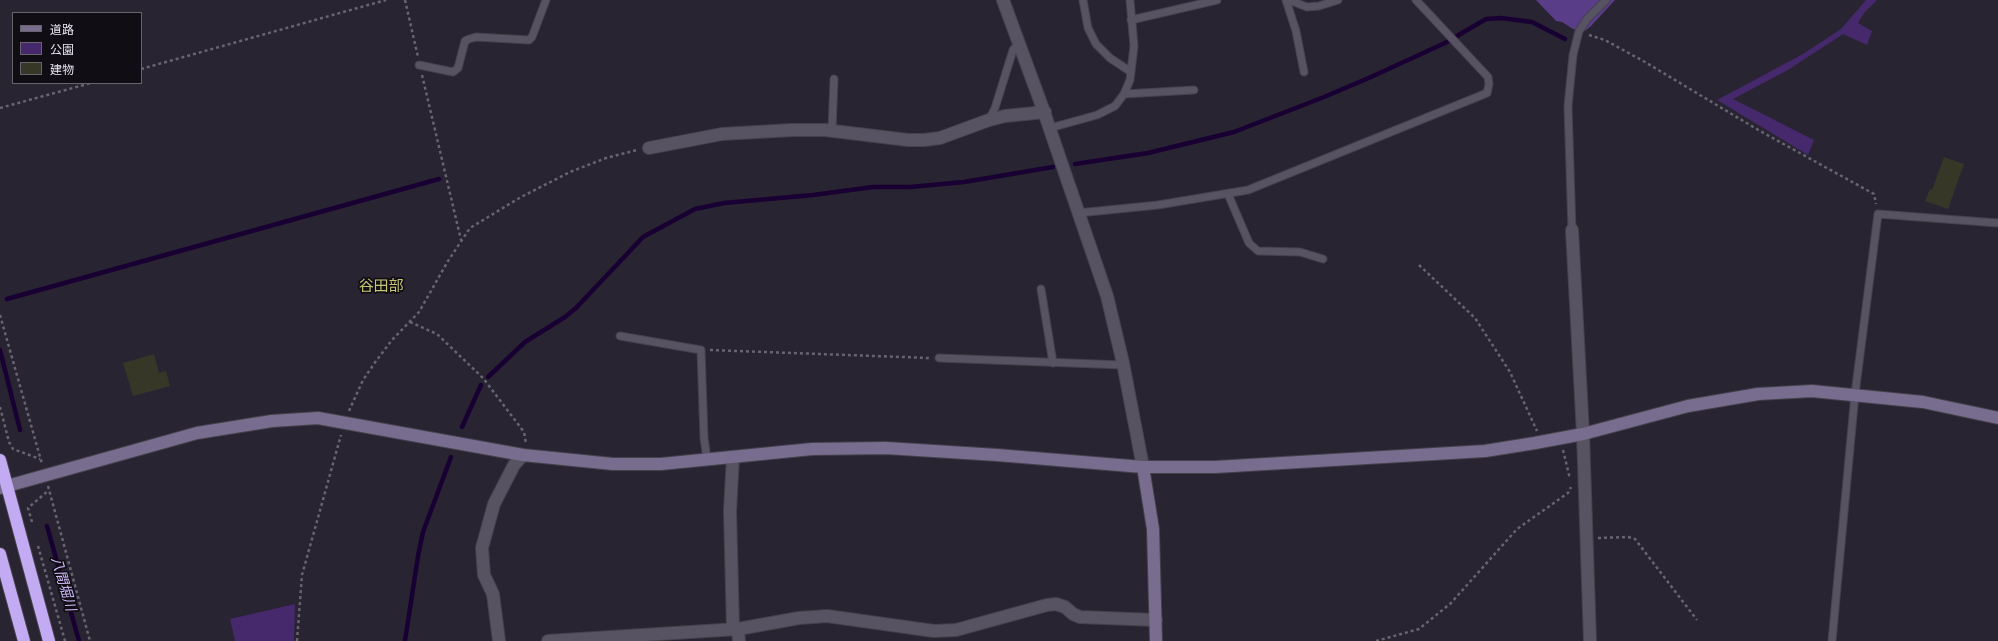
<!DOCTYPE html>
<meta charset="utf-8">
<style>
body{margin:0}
#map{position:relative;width:1998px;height:641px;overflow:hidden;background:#282432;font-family:"PT Serif","Noto Sans JP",serif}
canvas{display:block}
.legend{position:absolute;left:12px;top:12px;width:130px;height:72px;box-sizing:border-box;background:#100e14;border:1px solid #67646c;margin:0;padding:5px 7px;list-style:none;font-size:12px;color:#e9e6ef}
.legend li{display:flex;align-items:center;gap:8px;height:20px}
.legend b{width:20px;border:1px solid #67646c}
</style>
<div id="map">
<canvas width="1998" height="641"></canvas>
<ul class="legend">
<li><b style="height:5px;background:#786d8e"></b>道路</li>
<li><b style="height:11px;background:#45296c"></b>公園</li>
<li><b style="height:11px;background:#373727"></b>建物</li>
</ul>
</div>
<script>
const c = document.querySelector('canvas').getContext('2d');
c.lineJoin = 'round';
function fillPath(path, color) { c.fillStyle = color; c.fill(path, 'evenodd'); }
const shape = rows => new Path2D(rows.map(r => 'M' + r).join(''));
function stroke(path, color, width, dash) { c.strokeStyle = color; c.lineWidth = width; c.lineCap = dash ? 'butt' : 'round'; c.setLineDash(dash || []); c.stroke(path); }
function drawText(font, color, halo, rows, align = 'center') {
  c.font = font + ' "PT Serif","Noto Sans JP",serif'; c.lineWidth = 3.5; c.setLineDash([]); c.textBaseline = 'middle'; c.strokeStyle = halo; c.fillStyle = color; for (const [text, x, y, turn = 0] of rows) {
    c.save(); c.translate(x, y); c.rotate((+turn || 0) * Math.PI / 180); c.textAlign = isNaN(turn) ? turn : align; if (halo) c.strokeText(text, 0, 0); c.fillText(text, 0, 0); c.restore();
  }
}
fillPath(shape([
 [1866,0,1877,0,1864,13,1858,23,1872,31,1867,45,1843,34,1788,70,1733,99,1814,140,1808,155,1717,100,1803,54,1841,29],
 [295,604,294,641,235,641,230,619]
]), '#45296c');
fillPath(shape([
 [1536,0,1615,0,1591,26,1585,31,1573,29,1562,22,1556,21]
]), '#5a3d88');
stroke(shape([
 [1075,164,1148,153,1234,132,1324,97,1371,77,1445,43,1486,19,1501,18,1532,22,1565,39],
 [7,299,439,179],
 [0,350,20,430],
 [488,377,525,342,565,317,576,308,643,237,695,209,724,203,813,195,873,187,910,187,964,182,1053,167],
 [462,427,481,385],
 [47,526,79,641],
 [405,641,418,556,423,532,451,457]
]), '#180033', 4.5);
fillPath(shape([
 [1944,157,1964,164,1948,209,1925,201,1930,189,1932,190],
 [154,354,159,373,166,371,170,386,133,396,123,363]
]), '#373727');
const lane = shape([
 [1083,0,1088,28,1096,44,1110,58,1131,72],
 [1286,0,1296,31,1304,72],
 [1289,0,1307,7,1319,6,1338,0],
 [1131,20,1217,0],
 [419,65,453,72,458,68,465,41,469,39,476,37,529,40,532,37,546,0],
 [1124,94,1194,90],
 [989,120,995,108,1013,50,1019,43],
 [1050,128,1097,115,1115,106,1124,94,1130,80,1134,46,1130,0],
 [832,131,834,79],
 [1228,194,1249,243,1258,251,1300,252,1323,259],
 [1078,213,1158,205,1248,190,1487,93,1489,84,1488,77,1416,0],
 [1572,230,1568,106,1573,55,1579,31,1587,19,1606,0],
 [1041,289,1053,363],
 [620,336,701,350,704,438,707,459],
 [939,358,1123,365],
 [1832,641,1855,394,1878,214,1998,223]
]);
const street = shape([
 [1003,0,1043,109,1107,296,1123,363,1143,467],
 [649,148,722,134,792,130,825,130,908,140,924,140,940,138,989,120,1005,116,1045,112],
 [1572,230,1583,434,1590,641],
 [733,628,730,511,733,457],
 [738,629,739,641],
 [499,641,493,594,484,575,482,548,494,504,514,465,523,455],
 [548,641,738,629,799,618,827,616,934,631,956,630,1047,605,1056,604,1065,607,1073,614,1080,617,1156,620]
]);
const secondary = shape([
 [1143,467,1153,529,1156,641],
 [0,488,197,433,272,421,318,418,523,455,613,464,661,464,812,449,886,448,997,455,1143,467,1215,467,1485,451,1535,443,1583,434,1688,406,1758,394,1812,391,1923,402,1998,418]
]);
const highway = shape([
 [0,460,49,641],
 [0,554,24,641]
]);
stroke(lane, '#45414c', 9);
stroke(street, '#45414c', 14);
stroke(secondary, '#45414c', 14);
stroke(highway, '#45414c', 14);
stroke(shape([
 [405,0,418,57],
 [1589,35,1605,40,1645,62,1760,131,1874,194,1876,204],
 [141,69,386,0],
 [422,75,461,240],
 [0,108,91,83],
 [1419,265,1475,318,1510,372,1537,431],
 [0,315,42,464],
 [410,322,437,334,483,378,524,432,526,444],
 [710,350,929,358],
 [0,407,9,442,13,449,40,459],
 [349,411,363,380,376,361,392,340,419,312,448,261,470,228,521,197,570,172,606,158,637,150],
 [1563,450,1570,479],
 [48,486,90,641],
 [32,522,28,508,49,490],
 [1598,538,1628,537,1635,539,1697,620],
 [38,546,65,641],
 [297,641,302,575,341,435],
 [1376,641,1419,629,1451,603,1517,529,1568,493,1571,487]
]), '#686470', 2.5, [3, 3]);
stroke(lane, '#585363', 7);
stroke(street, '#585363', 12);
stroke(secondary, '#786d8e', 12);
stroke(highway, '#c3abf3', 12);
drawText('italic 14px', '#cfbafa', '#100e14', [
 ["八間堀川",63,584,74]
]);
drawText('15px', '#c6c375', '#100e14', [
 ["谷田部",381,287]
]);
</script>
